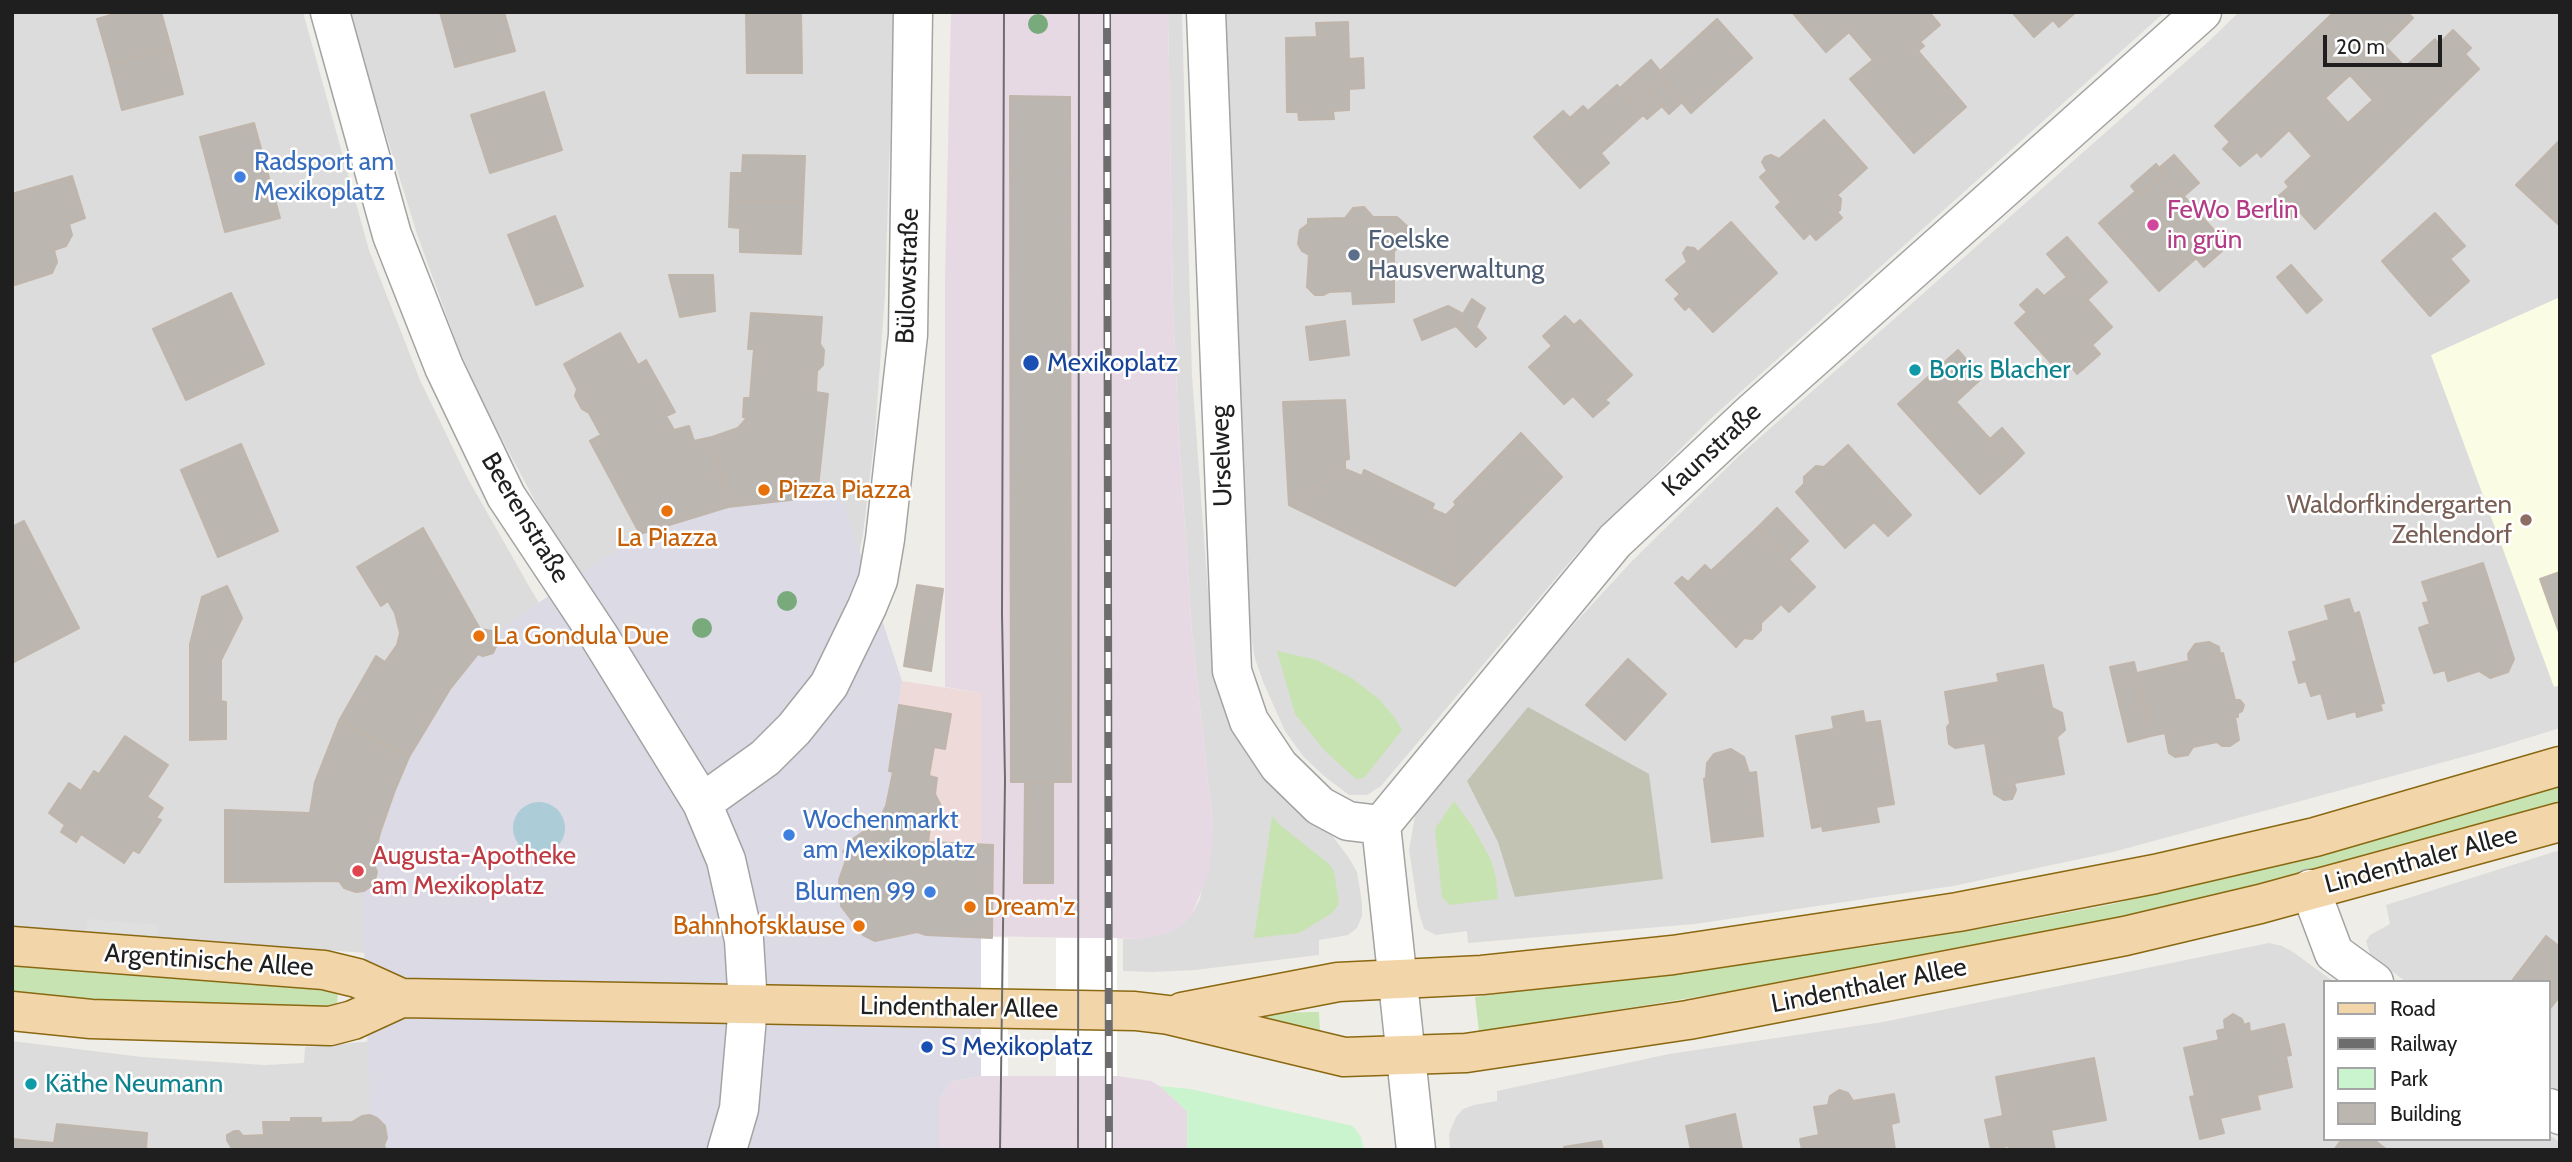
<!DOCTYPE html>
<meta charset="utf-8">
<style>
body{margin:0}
#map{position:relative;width:2572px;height:1162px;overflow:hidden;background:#efede7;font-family:Cabin,sans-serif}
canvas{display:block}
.frame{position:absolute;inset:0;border:14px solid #1f1f1f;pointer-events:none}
.legend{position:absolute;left:2323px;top:980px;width:228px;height:161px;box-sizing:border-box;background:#fff;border:2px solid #a5a5a5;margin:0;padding:9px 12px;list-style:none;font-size:21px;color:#1f1f1f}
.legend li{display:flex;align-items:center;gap:14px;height:35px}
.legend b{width:35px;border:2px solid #a5a5a5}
.scale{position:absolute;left:2323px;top:35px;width:119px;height:32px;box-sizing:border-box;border:4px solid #1f1f1f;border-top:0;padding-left:9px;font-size:21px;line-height:24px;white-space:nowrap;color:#1f1f1f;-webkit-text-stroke:5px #fff;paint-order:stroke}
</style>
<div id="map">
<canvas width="2572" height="1162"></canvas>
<div class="frame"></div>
<ul class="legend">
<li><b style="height:9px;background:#f2d6a9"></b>Road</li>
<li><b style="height:9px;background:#6d6d6d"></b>Railway</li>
<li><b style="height:19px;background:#c9f4ce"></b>Park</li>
<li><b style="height:19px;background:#bcb6b0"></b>Building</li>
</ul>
<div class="scale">20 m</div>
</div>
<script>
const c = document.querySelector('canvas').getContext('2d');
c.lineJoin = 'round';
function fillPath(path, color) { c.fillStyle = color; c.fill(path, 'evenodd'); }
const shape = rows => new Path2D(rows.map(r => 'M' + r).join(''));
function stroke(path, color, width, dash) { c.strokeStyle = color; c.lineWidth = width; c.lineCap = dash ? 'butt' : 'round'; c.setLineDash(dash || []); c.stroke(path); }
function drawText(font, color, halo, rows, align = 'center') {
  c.font = font + ' Cabin,sans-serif'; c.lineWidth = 5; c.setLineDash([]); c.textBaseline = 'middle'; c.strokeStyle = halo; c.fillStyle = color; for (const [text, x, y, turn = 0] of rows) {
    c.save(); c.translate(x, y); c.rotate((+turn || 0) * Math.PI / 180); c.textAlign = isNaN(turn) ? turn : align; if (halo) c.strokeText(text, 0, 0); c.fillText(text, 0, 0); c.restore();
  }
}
fillPath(shape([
 [12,12,303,12,369,250,420,380,468,479,533,593,612,718,510,964,12,926],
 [351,12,894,12,885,294,875,434,863,534,851,593,691,749,542,514,495,426,459,350,417,234,376,102],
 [1168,12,1182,12,1192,376,1213,659,1237,733,1247,754,1269,784,1318,828,1331,834,1349,858,1357,872,1362,903,1362,916,1357,928,1348,935,1319,940,1319,955,1195,970,1152,972,1123,971,1123,939,1143,939,1182,925,1192,914,1200,899,1213,828,1192,633,1179,438,1173,306],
 [1226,12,2165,12,1707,422,1578,552,1381,786,1367,795,1349,795,1324,776,1303,756,1285,731,1264,684,1255,659,1250,629],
 [2239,12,2560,12,2560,728,2492,749,2113,852,1953,886,1695,924,1468,943,1467,931,1436,935,1424,929,1418,909,1409,850,1415,816,1422,801,1552,648,1633,560,1740,455,2208,42],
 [2560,850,2560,1093,2549,1085,2549,982,2406,982,2377,960,2370,954,2366,941,2370,935,2390,924,2386,905],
 [2269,943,2282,946,2293,952,2334,982,2325,982,2325,1139,2549,1139,2549,1135,2560,1142,2560,1150,1450,1150,1449,1134,1456,1117,1463,1109,1474,1105,1497,1101,1497,1091,1669,1054,1883,1022],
 [456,1034,699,1150,12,1150,12,1041,142,1057,265,1065,304,1063,305,1047]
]), '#dddcdc');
fillPath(shape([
 [902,681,981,693,981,936,875,941,841,906,839,880,847,857,843,852,850,841,867,829,892,772,889,771]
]), '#eedad8');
fillPath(shape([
 [951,12,1168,12,1173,306,1179,438,1192,633,1213,828,1209,872,1192,914,1183,925,1169,933,1143,939,981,936,981,693,945,687,945,277],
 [981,1076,1117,1076,1151,1081,1160,1086,1187,1111,1187,1150,939,1150,939,1100,951,1082]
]), '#e7d9e4');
fillPath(shape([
 [2560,297,2560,685,2554,687,2431,355]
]), '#fafce3');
fillPath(shape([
 [1528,707,1649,774,1663,879,1515,897,1498,842,1467,781]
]), '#c2c3b3');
fillPath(shape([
 [1277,651,1317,660,1353,679,1380,700,1395,718,1402,730,1364,778,1356,779,1325,751,1295,714],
 [2560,780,2560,803,2471,831,2114,922,1876,968,1479,1032,1475,997,1873,946,1997,926,2113,904,2379,836],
 [1454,801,1474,829,1491,860,1496,878,1498,899,1450,905,1442,898,1435,829],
 [1272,816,1281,826,1328,863,1334,871,1339,904,1331,914,1299,933,1254,938],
 [12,962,338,989,337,1008,107,1001,12,992],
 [1319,1012,1320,1031,1290,1030,1247,1013]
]), '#c8e3b2');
fillPath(shape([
 [1160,1086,1190,1089,1353,1126,1361,1137,1364,1150,1187,1150,1187,1111]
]), '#c9f4ce');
fillPath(shape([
 [88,919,158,925,158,937,86,931]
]), '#dfdfdf');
fillPath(shape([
 [817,497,843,500,902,681,889,771,893,772,886,806,872,833,867,830,850,841,843,852,847,857,839,880,841,906,891,938,917,932,926,935,981,936,981,1076,951,1082,939,1100,939,1150,386,1150,384,1145,387,1138,385,1126,377,1118,370,1115,362,892,372,886,376,878,376,866,373,861,395,790,409,757,436,710,478,654,487,655,497,648,498,642,494,633,640,534,728,507]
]), '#dcdbe5');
fillPath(shape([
 '513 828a26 26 0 1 1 52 0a26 26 0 1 1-52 0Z'
]), '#acccd8');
fillPath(shape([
 [981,936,1008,938,1008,1076,981,1076],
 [1056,938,1117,938,1117,1076,1056,1076]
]), '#fff');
const building = shape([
 [121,12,161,12,171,48,110,64,97,19,121,12],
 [440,12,504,12,515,51,455,67,440,12],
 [746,12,801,12,802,73,747,73,746,12],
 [1792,12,1929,12,1940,25,1920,42,1924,46,1918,51,1966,107,1914,153,1850,79,1873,60,1849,32,1826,52,1792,12],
 [2012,12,2076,12,2059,27,2053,20,2034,37,2012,12],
 [2334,12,2410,12,2409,14,2413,18,2385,46,2405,67,2435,39,2439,44,2453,30,2471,48,2465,54,2479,69,2315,229,2300,212,2293,219,2274,200,2289,187,2285,182,2312,156,2289,130,2261,157,2257,152,2240,166,2223,149,2230,142,2215,126,2334,12],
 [2350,75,2373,100,2348,123,2325,98,2350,75],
 [1717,19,1752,58,1691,113,1657,74,1717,19],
 [1348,22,1349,59,1363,58,1364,88,1349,89,1349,110,1333,111,1334,119,1299,120,1298,112,1287,112,1286,38,1317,37,1316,23,1348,22],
 [171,48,183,94,122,110,110,64,171,48],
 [1651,60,1660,71,1657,74,1682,102,1669,114,1634,75,1651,60],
 [1634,75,1662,106,1647,119,1620,88,1634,75],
 [1617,85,1643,115,1601,153,1609,163,1580,188,1534,137,1563,111,1570,118,1583,106,1588,111,1617,85],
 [544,92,562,150,490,173,471,115,544,92],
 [1010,96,1070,97,1071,782,1011,782,1010,96],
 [1824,120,1867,168,1837,195,1841,199,1840,210,1837,212,1842,218,1816,240,1810,233,1804,239,1776,207,1781,202,1760,177,1767,171,1762,162,1765,157,1771,155,1779,159,1824,120],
 [254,123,280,218,225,232,200,137,254,123],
 [2560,140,2560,226,2516,185,2560,140],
 [743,155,805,156,803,203,730,201,731,173,742,173,743,155],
 [2174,155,2199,183,2184,196,2159,168,2174,155],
 [2156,164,2164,174,2139,196,2131,186,2156,164],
 [2164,174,2220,237,2159,291,2099,223,2136,191,2139,196,2164,174],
 [72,176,85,218,69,224,72,235,66,246,54,250,57,262,52,273,15,285,12,275,12,194,72,176],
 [730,201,803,203,801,254,740,252,740,228,729,227,730,201],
 [1364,207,1373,217,1397,217,1407,226,1408,235,1406,242,1394,251,1394,302,1353,304,1352,291,1329,292,1323,295,1315,295,1307,287,1309,255,1302,251,1298,244,1300,230,1308,224,1308,219,1345,218,1353,208,1364,207],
 [2435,213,2465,246,2450,259,2469,281,2430,316,2382,261,2435,213],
 [555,216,583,286,536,305,508,235,555,216],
 [1731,222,1777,273,1713,332,1689,306,1685,310,1675,299,1680,294,1666,280,1687,262,1683,253,1687,247,1694,248,1698,252,1731,222],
 [2067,237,2107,282,2087,300,2047,254,2067,237],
 [2214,242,2222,251,2204,267,2196,258,2214,242],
 [2291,265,2322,300,2307,313,2277,277,2291,265],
 [669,275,713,275,715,311,680,317,669,275],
 [2067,277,2112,327,2092,345,2100,354,2077,374,2070,365,2061,374,2015,323,2027,312,2020,305,2037,289,2044,296,2067,277],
 [231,293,264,364,186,400,153,329,231,293],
 [1472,299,1485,308,1476,327,1486,338,1476,347,1456,326,1472,299],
 [1448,306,1463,314,1456,326,1422,340,1414,320,1448,306],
 [751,313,822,317,820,344,824,350,823,365,817,371,816,392,828,394,817,497,728,507,712,437,738,428,747,418,743,417,744,398,750,398,754,349,748,349,751,313],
 [1565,316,1574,325,1580,320,1632,375,1605,400,1609,403,1593,417,1573,396,1564,404,1529,367,1552,346,1543,336,1565,316],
 [1345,321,1349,355,1310,360,1306,327,1345,321],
 [620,333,638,365,646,360,675,412,666,416,674,430,689,426,694,441,712,437,728,507,640,534,590,441,601,435,589,413,582,409,575,396,577,389,564,364,620,333],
 [1958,350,1982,378,1956,402,2013,464,1980,494,1898,404,1958,350],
 [1345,400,1349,459,1345,460,1345,469,1289,505,1283,402,1345,400],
 [2002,428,2024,453,2013,464,1990,439,2002,428],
 [1521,433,1562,477,1455,586,1446,515,1456,505,1454,502,1521,433],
 [241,444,278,531,218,557,181,470,241,444],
 [1848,445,1911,515,1888,536,1874,522,1845,548,1796,492,1804,484,1804,477,1816,466,1824,467,1848,445],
 [1345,469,1362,476,1364,470,1434,504,1432,509,1446,515,1455,586,1289,505,1345,469],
 [1777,508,1808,541,1789,559,1758,527,1777,508],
 [24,521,79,628,12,663,12,527,24,521],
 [1758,527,1815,587,1789,612,1781,604,1761,623,1761,630,1752,639,1744,638,1736,647,1675,583,1682,577,1688,582,1705,565,1711,571,1758,527],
 [423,528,480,629,492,631,498,642,493,653,483,656,478,654,450,689,409,757,339,721,376,656,385,662,397,645,400,633,395,613,388,601,381,606,357,567,423,528],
 [2483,563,2514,659,2508,672,2490,678,2479,671,2448,681,2445,670,2434,673,2419,628,2430,624,2423,603,2429,602,2422,582,2483,563],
 [2560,572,2560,635,2540,579,2560,572],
 [917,585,943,589,931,671,904,666,917,585],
 [227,586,242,618,221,660,221,701,226,702,226,739,190,740,190,644,202,597,227,586],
 [2349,599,2354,614,2359,612,2384,703,2380,704,2382,710,2357,717,2356,711,2328,719,2321,693,2311,696,2306,681,2299,683,2293,662,2297,661,2289,632,2329,620,2325,606,2349,599],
 [2209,642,2219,647,2220,654,2223,653,2235,700,2240,700,2244,705,2242,711,2238,713,2238,717,2235,717,2239,740,2230,746,2222,746,2217,742,2193,747,2188,755,2175,757,2169,753,2165,733,2151,736,2137,673,2189,661,2188,654,2195,644,2209,642],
 [1628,659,1666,694,1625,740,1586,705,1628,659],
 [2134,662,2151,736,2128,742,2110,667,2134,662],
 [2043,665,2052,708,2062,713,2065,730,2057,737,2064,774,2014,783,2016,790,2012,799,2004,800,1994,794,1985,743,1955,748,1949,744,1947,727,1950,723,1945,692,1999,682,1997,674,2043,665],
 [899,705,951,714,945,749,934,747,929,776,937,778,935,794,941,806,937,821,930,827,928,842,993,845,992,938,926,935,917,932,875,941,863,935,841,906,839,880,847,857,843,852,850,841,867,829,872,833,886,806,893,772,889,771,899,705],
 [1863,711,1865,723,1880,721,1894,804,1876,807,1879,822,1823,831,1822,826,1812,828,1796,736,1834,729,1832,717,1863,711],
 [339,721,409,757,395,790,380,833,373,861,377,872,374,884,364,891,356,892,344,888,339,881,225,882,225,810,310,813,315,782,339,721],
 [125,736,168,765,147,797,163,808,156,818,161,820,139,853,133,850,124,863,81,834,76,842,61,832,65,825,49,813,69,783,81,791,94,771,99,774,125,736],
 [1731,749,1744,757,1749,773,1756,772,1763,836,1712,842,1704,779,1706,778,1707,763,1714,754,1731,749],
 [1025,782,1053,782,1053,883,1024,883,1025,782],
 [2546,936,2560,947,2560,996,2549,1010,2549,982,2511,982,2546,936],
 [2233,1014,2242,1019,2244,1025,2249,1023,2250,1032,2284,1024,2291,1055,2286,1056,2292,1087,2257,1095,2260,1109,2220,1118,2224,1133,2200,1139,2190,1097,2195,1096,2184,1048,2219,1040,2217,1031,2225,1029,2224,1020,2233,1014],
 [2094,1058,2106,1120,2051,1130,2055,1150,2010,1150,2009,1146,1991,1149,1985,1120,2003,1116,1996,1077,2094,1058],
 [1839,1090,1848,1093,1853,1101,1894,1094,1899,1122,1891,1124,1895,1150,1802,1150,1800,1139,1819,1135,1814,1107,1828,1105,1830,1096,1839,1090],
 [1735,1114,1742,1149,1691,1150,1686,1126,1735,1114],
 [370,1115,377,1118,385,1126,387,1138,384,1145,386,1150,233,1150,227,1140,227,1135,234,1131,239,1131,243,1136,264,1135,263,1122,291,1122,291,1118,321,1118,321,1123,352,1122,362,1116,370,1115],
 [57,1124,147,1133,146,1150,12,1150,12,1139,54,1143,57,1124],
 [2342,1139,2373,1139,2387,1150,2334,1150,2342,1139],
 [1601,1141,1603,1150,1565,1150,1564,1147,1601,1141]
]);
fillPath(building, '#bcb6b0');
stroke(building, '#bfb5ab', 2);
const minor = shape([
 [330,12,392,235,444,367,506,496,599,636,702,803,726,860,744,940,748,1005,739,1109,727,1150],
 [1206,12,1232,671,1249,721,1279,766,1320,806,1348,821,1381,825],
 [702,803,765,758,794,729,829,685,867,607,878,580,885,539,908,335,913,12],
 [2310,889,2334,953,2374,982],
 [2549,1108,2560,1115],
 [1416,1150,1381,825,1615,541,1754,411,2202,12]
]);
const major = shape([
 [12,946,324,970,357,978,401,998,1135,1011,1169,1015,1344,1057,1466,1053,1688,1020,2125,936,2260,904,2560,822],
 [12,1011,91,1019,330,1026,353,1020,401,998],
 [1182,1012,1338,982,1482,975,1673,955,1958,912,2155,874,2315,837,2560,766]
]);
stroke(minor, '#a3a3a3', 41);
stroke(major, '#8a6811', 41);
stroke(minor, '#fff', 38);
stroke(major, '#f2d6a9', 38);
stroke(shape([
 [1000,1150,1005,780,1002,614,1004,12],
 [1078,1150,1079,12]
]), '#6d6d6d', 2);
const rail = shape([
 [1107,12,1109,1150]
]);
stroke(rail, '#6d6d6d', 8);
stroke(rail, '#fff', 5, [16]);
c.fillStyle = '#79aa7c';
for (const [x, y] of [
 [1038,24],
 [787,601],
 [702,628]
]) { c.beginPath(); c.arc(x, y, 10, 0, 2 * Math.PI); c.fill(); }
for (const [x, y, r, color] of [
 [240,177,7,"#3f7fe0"],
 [2153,225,7,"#d1479c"],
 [1354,255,7,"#5c6f8a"],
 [1031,363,9,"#1a4fb4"],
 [1915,370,7,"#0f9aa8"],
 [764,490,7,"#e8710a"],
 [667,511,7,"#e8710a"],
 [2526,520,7,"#8d6e63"],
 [479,636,7,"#e8710a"],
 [789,835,7,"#3f7fe0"],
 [358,871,7,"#e0444e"],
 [930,892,7,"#3f7fe0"],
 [970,907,7,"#e8710a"],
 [859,926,7,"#e8710a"],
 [927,1047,7,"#1a4fb4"],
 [31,1084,7,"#0f9aa8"]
]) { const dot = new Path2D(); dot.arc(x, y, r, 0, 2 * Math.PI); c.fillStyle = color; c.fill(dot); stroke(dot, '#fff', 2.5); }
drawText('26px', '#366cbe', '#fff', [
 ["Radsport am",254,162],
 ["Mexikoplatz",254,192],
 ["Wochenmarkt",803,820],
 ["am Mexikoplatz",803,850],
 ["Blumen 99",916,892,"right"]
], 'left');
drawText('26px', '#b23c85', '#fff', [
 ["FeWo Berlin",2167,210],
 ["in grün",2167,240]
], 'left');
drawText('26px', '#4e5e75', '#fff', [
 ["Foelske",1368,240],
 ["Hausverwaltung",1368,270]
], 'left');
drawText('26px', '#1f1f1f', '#fff', [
 ["Bülowstraße",908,276,-88],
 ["Kaunstraße",1712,450,-43],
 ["Urselweg",1222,456,-92],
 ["Beerenstraße",525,518,59],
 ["Lindenthaler Allee",2421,860,-15],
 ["Argentinische Allee",209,961,4],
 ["Lindenthaler Allee",1869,986,-11],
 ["Lindenthaler Allee",959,1008,1]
]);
drawText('26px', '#164399', '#fff', [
 ["Mexikoplatz",1047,363],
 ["S Mexikoplatz",941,1047]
], 'left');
drawText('26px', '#0d838f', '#fff', [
 ["Boris Blacher",1929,370],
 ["Käthe Neumann",45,1084]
], 'left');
drawText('26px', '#c56008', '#fff', [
 ["Pizza Piazza",778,490],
 ["La Piazza",667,538,"center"],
 ["La Gondula Due",493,636],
 ["Dream'z",984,907],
 ["Bahnhofsklause",845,926,"right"]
], 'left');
drawText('26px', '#785e54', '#fff', [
 ["Waldorfkindergarten",2512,505],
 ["Zehlendorf",2512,535]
], 'right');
drawText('26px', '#be3a42', '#fff', [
 ["Augusta-Apotheke",372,856],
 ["am Mexikoplatz",372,886]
], 'left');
</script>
